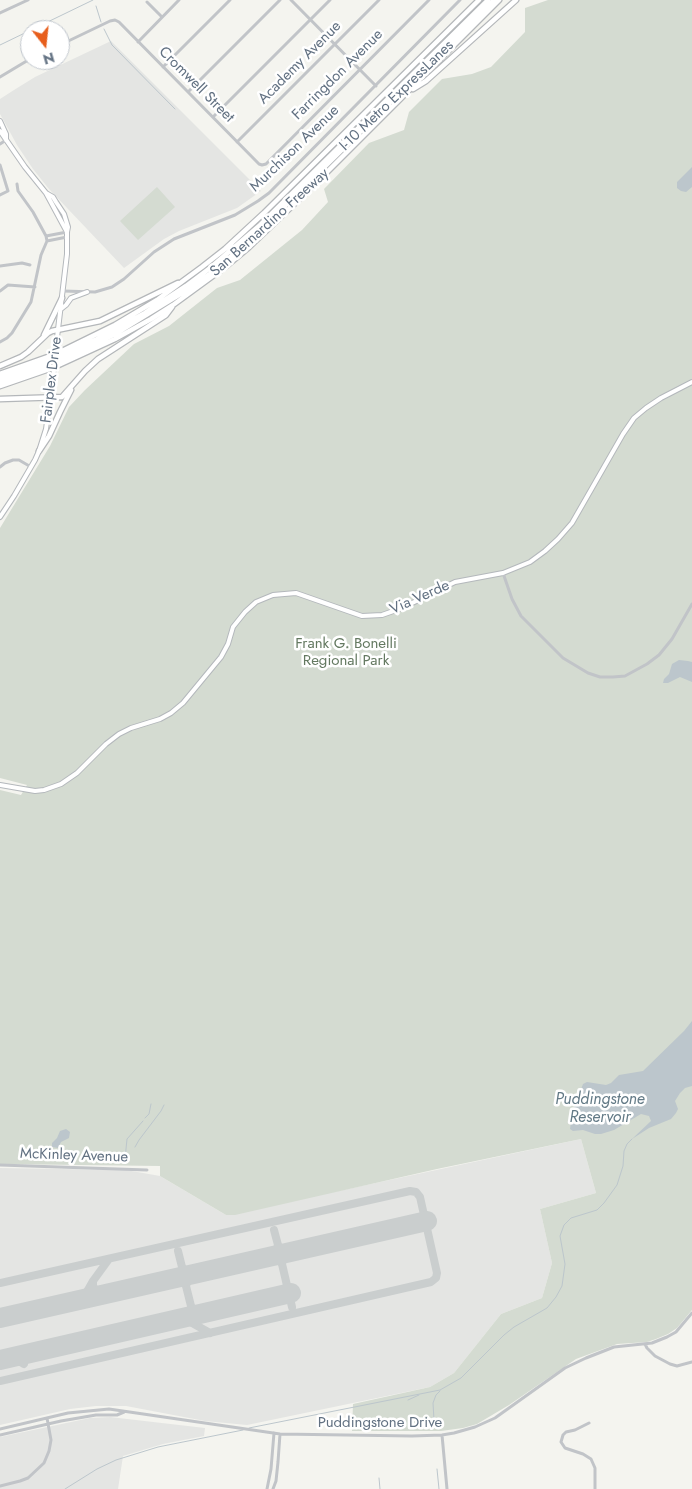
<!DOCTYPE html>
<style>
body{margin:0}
#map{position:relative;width:692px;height:1489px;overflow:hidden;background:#f4f4ef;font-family:Jost,sans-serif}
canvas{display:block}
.north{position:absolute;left:20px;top:20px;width:50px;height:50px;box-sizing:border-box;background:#fff;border:1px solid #c0c6cd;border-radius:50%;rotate:164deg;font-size:14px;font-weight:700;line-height:20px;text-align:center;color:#627182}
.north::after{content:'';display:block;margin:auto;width:18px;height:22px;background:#e75e1c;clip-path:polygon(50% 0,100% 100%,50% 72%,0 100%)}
</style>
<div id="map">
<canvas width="692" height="1489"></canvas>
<div class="north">N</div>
</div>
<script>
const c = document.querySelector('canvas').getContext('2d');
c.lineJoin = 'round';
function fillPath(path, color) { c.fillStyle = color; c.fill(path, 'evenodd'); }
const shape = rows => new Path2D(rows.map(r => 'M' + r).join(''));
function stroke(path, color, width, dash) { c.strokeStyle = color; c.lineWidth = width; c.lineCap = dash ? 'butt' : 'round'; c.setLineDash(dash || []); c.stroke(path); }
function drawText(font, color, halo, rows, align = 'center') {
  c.font = font + ' Jost,sans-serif'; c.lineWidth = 5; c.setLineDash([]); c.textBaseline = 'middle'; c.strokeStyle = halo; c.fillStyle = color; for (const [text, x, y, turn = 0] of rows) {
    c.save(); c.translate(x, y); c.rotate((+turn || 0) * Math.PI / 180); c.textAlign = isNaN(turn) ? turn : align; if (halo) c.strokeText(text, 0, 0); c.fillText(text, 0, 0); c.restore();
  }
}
fillPath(shape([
 [111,41,261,191,237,208,179,231,164,239,124,268,49,189,33,169,17,145,0,114,0,99,14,90,35,77],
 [581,1139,596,1193,540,1209,552,1263,542,1298,501,1314,454,1373,430,1387,247,1425,205,1421,126,1406,96,1406,70,1409,0,1425,0,1168,126,1170,160,1176,226,1215],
 [110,1417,205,1428,204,1436,163,1444,123,1456,118,1489,0,1489,0,1437,90,1418]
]), '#e4e5e3');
fillPath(shape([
 [548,0,692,0,692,1310,677,1328,668,1334,656,1339,647,1342,617,1344,576,1359,509,1405,477,1424,463,1428,441,1431,352,1431,353,1404,430,1387,454,1373,501,1314,542,1298,552,1263,540,1209,596,1193,581,1139,437,1169,235,1215,226,1215,160,1176,160,1166,0,1164,0,790,21,795,27,785,0,778,0,528,50,446,69,407,85,390,134,344,169,326,217,288,240,280,302,230,328,202,324,189,369,143,404,130,409,112,442,79,472,74,491,67,525,32,525,8],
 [157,187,175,207,138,240,120,221]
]), '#d4dbd1');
fillPath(shape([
 [692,167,692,187,686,192,681,191,677,188,677,182],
 [679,660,688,661,692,662,692,682,680,677,668,683,663,683,664,679,669,674,672,664],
 [692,1021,692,1086,685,1088,680,1093,675,1101,678,1109,676,1113,671,1119,649,1128,632,1139,651,1121,649,1116,641,1114,614,1130,601,1134,595,1134,583,1130,573,1131,570,1129,572,1114,583,1084,587,1082,606,1085,611,1083,619,1075,643,1071,684,1031],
 [66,1129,70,1132,69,1138,61,1142,58,1148,52,1147,52,1143,57,1138,60,1131]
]), '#bcc6cc');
stroke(shape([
 [96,6,101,22],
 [104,29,112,45,175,109],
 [0,45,93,0],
 [145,1118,149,1114,151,1104],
 [135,1147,139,1140,161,1111,164,1105],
 [125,1159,127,1139,143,1121],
 [408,1400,419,1395],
 [434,1420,433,1403,436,1395,440,1391],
 [249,1428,440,1390,461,1378,504,1335,514,1327,547,1308,556,1297,562,1286,565,1264,560,1236,564,1225,571,1218,597,1210,604,1203,617,1185,623,1166,624,1151,627,1144,632,1139],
 [437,1469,439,1489],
 [379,1478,380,1489],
 [65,1489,97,1469,116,1460,158,1447,243,1430]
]), '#bcc6cc', 1);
stroke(shape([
 [274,1230,278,1245],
 [278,1245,282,1250,288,1252,283,1258,282,1264,277,1258,271,1256,276,1252,278,1245],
 [178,1251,182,1267],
 [282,1264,292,1307],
 [175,1278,182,1280,186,1286,188,1280,195,1274],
 [175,1278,181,1273,182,1267,188,1273,195,1274],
 [93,1281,109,1259],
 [0,1283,410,1191,416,1192,420,1197,437,1273,436,1278,431,1282,0,1381],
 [186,1286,191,1306],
 [75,1301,84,1297,93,1281,93,1286,96,1291,105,1294],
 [181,1318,185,1319,210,1333],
 [179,1319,188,1315,191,1310,191,1306,195,1311,204,1313],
 [7,1358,16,1359,24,1364,22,1361,23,1357,27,1354]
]), '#cacece', 8);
stroke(shape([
 [0,1318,427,1221],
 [0,1360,291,1293]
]), '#cacece', 20);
const major = shape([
 [0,121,6,134,6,140],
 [0,131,25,167,46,193,67,232],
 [46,193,53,197,56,202,64,214,68,227,67,232,67,254,56,346],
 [61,309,66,305,71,298,87,292],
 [0,517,14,496,35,460,39,451,46,429,53,380],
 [0,785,35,791,44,790,61,784,77,773,106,744,119,734,131,728,160,719,171,713,183,703,221,657,228,644,233,627,245,612,256,602,273,595,296,593,362,616,382,615,402,608,455,582,503,573,530,562,545,551,558,539,572,523,623,434,634,418,646,408,661,398,692,382]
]);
const highway = shape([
 [413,89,426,81,516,0],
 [44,335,62,298],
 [0,366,21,357,28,352,48,333,52,331,100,321,178,283],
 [0,374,56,354,115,325,157,300,202,267,225,249,264,213,479,0],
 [0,378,48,361,97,339,145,313,186,286,210,268,259,226,488,0],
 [0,382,47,366,115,334,182,293,214,271,249,241,293,198,494,0],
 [0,386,52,368,115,339,151,319,173,305,225,267,249,247,314,185,499,0],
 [0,399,62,397,85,371,98,359,166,315,172,307],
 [39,451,49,436,60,412,71,390]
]);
stroke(major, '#b4b8bc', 6);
stroke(highway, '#b4b7ba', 7);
stroke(shape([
 [291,0,376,86],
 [147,2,162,17],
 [0,13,28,0],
 [138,42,179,0],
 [60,45,110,21,115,20,119,22,259,164,262,165,266,164,429,0],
 [163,67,230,0],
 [0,77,30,59],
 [188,92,280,0],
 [213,117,330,0],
 [237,142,379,0],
 [0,144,6,140],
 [0,165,8,191,0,195],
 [46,236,67,232],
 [47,241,67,237],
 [0,266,22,263,30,265],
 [0,291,8,285,35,287],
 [63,291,95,292,112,287,124,279,154,252,174,239,235,215,258,201,269,193,460,0],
 [0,342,7,338,12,333,31,302,41,255,47,241,46,236,33,212,18,191,17,184],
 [0,467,5,463,13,460,19,460,31,467],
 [503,573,512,599,521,616,563,658,588,673,600,677,613,677,625,676,647,664,659,655,672,639,692,604],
 [0,1165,147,1170],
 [645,1344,647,1348,655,1356,670,1364,677,1366,692,1362],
 [589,1423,575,1430,566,1432,563,1435,561,1442,565,1448,583,1454,591,1459,595,1468,595,1489],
 [0,1429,68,1413,109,1409,280,1434,412,1436,442,1435,454,1433,475,1427,495,1418,565,1368,586,1358,614,1347,652,1343,667,1337,676,1332,692,1313],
 [0,1435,61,1421,96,1415,117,1415,124,1412],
 [442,1435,447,1489],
 [0,1486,20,1481,28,1478,44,1463,49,1451,51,1440,47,1418],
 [267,1489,271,1469,274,1433],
 [273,1489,276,1481,278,1462,280,1434]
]), '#c1c4c8', 3);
stroke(major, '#fff', 4);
stroke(highway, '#fff', 4.5);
const majorBridge = shape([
 [53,380,56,346]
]);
stroke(majorBridge, '#b4b8bc', 6, []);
stroke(majorBridge, '#fff', 4);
drawText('15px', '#627182', '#fff', [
 ["Academy Avenue",300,63,-45],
 ["Farringdon Avenue",338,75,-45],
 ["Cromwell Street",196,85,45],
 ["I-10 Metro ExpressLanes",397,96,-44],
 ["Murchison Avenue",295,149,-44],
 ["San Bernardino Freeway",270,223,-42],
 ["Fairplex Drive",52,380,-83],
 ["Via Verde",420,598,-24],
 ["McKinley Avenue",74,1156,2],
 ["Puddingstone Drive",380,1423]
]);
drawText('15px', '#647961', '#fff', [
 ["Frank G. Bonelli",346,644],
 ["Regional Park",346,661]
]);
drawText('italic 16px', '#637a86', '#fff', [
 ["Puddingstone",600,1100],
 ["Reservoir",600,1118]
]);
</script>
